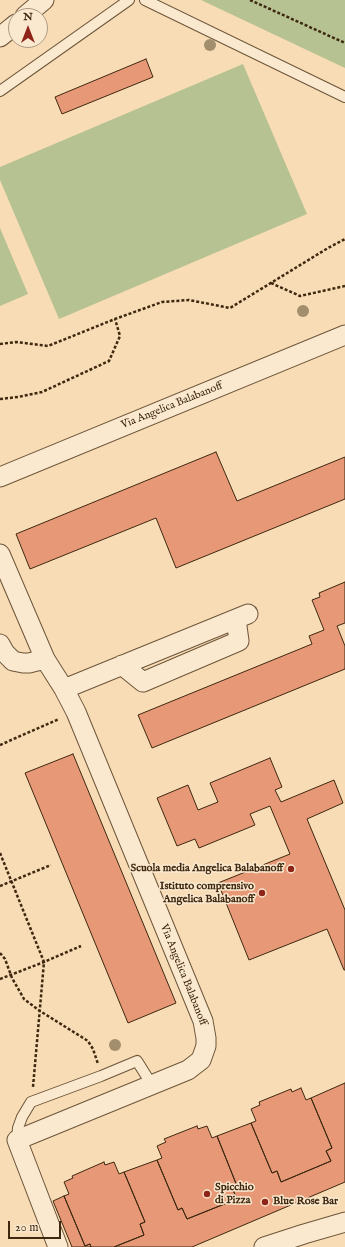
<!DOCTYPE html>
<style>
body{margin:0}
#map{position:relative;width:345px;height:1247px;overflow:hidden;background:#f8dcb5;font-family:"IM FELL English",serif}
canvas{display:block}
.north{position:absolute;left:8px;top:8px;width:40px;height:40px;box-sizing:border-box;background:#fae8cf;border:1px solid #af9b83;border-radius:50%;rotate:0deg;font-size:11px;font-weight:700;line-height:16px;text-align:center;color:#3e2810}
.north::after{content:'';display:block;margin:auto;width:14px;height:18px;background:#8f2418;clip-path:polygon(50% 0,100% 100%,50% 72%,0 100%)}
.scale{position:absolute;left:8px;top:1221px;width:53px;height:18px;box-sizing:border-box;border:2px solid #3e2810;border-top:0;padding-left:5px;font-size:12px;line-height:14px;white-space:nowrap;color:#3e2810;-webkit-text-stroke:3px #fae8cf;paint-order:stroke}
</style>
<div id="map">
<canvas width="345" height="1247"></canvas>
<div class="north">N</div>
<div class="scale">20 m</div>
</div>
<script>
const c = document.querySelector('canvas').getContext('2d');
c.lineJoin = 'round';
function fillPath(path, color) { c.fillStyle = color; c.fill(path, 'evenodd'); }
const shape = rows => new Path2D(rows.map(r => 'M' + r).join(''));
function stroke(path, color, width, dash) { c.strokeStyle = color; c.lineWidth = width; c.lineCap = dash ? 'butt' : 'round'; c.setLineDash(dash || []); c.stroke(path); }
function drawText(font, color, halo, rows, align = 'center') {
  c.font = font + ' "IM FELL English",serif'; c.lineWidth = 3; c.setLineDash([]); c.textBaseline = 'middle'; c.strokeStyle = halo; c.fillStyle = color; for (const [text, x, y, turn = 0] of rows) {
    c.save(); c.translate(x, y); c.rotate((+turn || 0) * Math.PI / 180); c.textAlign = isNaN(turn) ? turn : align; if (halo) c.strokeText(text, 0, 0); c.fillText(text, 0, 0); c.restore();
  }
}
fillPath(shape([
 [201,0,345,0,345,68],
 [243,64,307,214,59,319,0,180,0,167],
 [0,228,28,294,0,306]
]), '#b7c292');
const building = shape([
 [146,59,153,77,62,114,55,97,146,59],
 [216,452,237,501,345,457,345,499,176,568,156,518,30,569,16,534,216,452],
 [345,582,345,623,337,626,345,646,345,669,152,748,138,715,312,644,309,636,324,630,312,600,320,597,319,593,345,582],
 [73,754,176,1003,128,1023,25,773,73,754],
 [270,758,282,787,275,790,281,802,334,780,343,803,307,819,345,910,345,970,344,970,327,929,249,960,218,883,290,854,270,806,250,814,255,825,199,848,195,839,177,846,157,798,188,785,198,810,218,802,210,783,270,758],
 [345,1083,345,1182,192,1247,114,1247,144,1235,140,1224,145,1222,124,1172,157,1160,178,1210,182,1208,187,1219,237,1199,232,1188,237,1186,217,1136,251,1123,272,1173,277,1171,281,1182,331,1161,326,1151,332,1148,311,1098,345,1083],
 [301,1088,306,1100,311,1098,332,1148,326,1151,331,1161,281,1182,277,1171,272,1173,251,1123,256,1121,251,1109,260,1105,259,1102,291,1089,292,1092,301,1088],
 [197,1126,198,1129,207,1126,212,1138,217,1136,237,1186,232,1188,237,1199,187,1219,182,1208,178,1210,157,1160,162,1158,157,1146,166,1142,164,1139,197,1126],
 [104,1162,105,1165,114,1162,119,1174,124,1172,145,1222,140,1224,144,1235,114,1247,91,1247,90,1244,85,1246,64,1196,69,1194,64,1182,73,1178,72,1176,104,1162],
 [64,1196,85,1246,90,1244,91,1247,72,1247,53,1201,64,1196]
]);
fillPath(building, '#e69877');
stroke(building, '#3e2810', 1);
const lane = shape([
 [145,0,345,97],
 [0,91,129,0],
 [17,1140,18,1128,22,1117,31,1102,101,1076,137,1061,152,1085]
]);
const street = shape([
 [25,16,44,0],
 [0,37,16,24],
 [0,477,345,335],
 [0,554,45,659,64,689,76,712,203,1021,206,1038,206,1046,201,1060,188,1070,17,1140,58,1247],
 [0,644,5,653,13,661,23,663,29,663,45,659],
 [122,665,143,682,239,641,236,619],
 [64,689,248,614],
 [264,1247,304,1234,345,1222]
]);
stroke(lane, '#6c5539', 12);
stroke(street, '#6c5539', 21);
stroke(shape([
 [250,0,345,43],
 [271,283,300,296,345,286],
 [0,344,16,342,48,346,115,319,162,302,189,300,230,308,328,248,345,239],
 [0,399,18,397,42,392,109,361,120,336,115,319],
 [0,745,59,719],
 [0,853,44,962,33,1087],
 [0,886,51,865],
 [0,953,5,959,12,978,24,999,40,1011,88,1041,93,1049,98,1064],
 [0,979,44,962,81,946]
]), '#3e2810', 2.5, [3, 2]);
stroke(lane, '#fae8cf', 10);
stroke(street, '#fae8cf', 19);
c.fillStyle = '#a28e6c';
for (const [x, y] of [
 [210,45],
 [303,311],
 [115,1045]
]) { c.beginPath(); c.arc(x, y, 6, 0, 2 * Math.PI); c.fill(); }
for (const [x, y, r, color] of [
 [291,869,4,"#8f2418"],
 [262,893,4,"#8f2418"],
 [207,1194,4,"#8f2418"],
 [265,1202,4,"#8f2418"]
]) { const dot = new Path2D(); dot.arc(x, y, r, 0, 2 * Math.PI); c.fillStyle = color; c.fill(dot); stroke(dot, '#fae8cf', 1.5); }
drawText('11px', '#3e2810', '#fae8cf', [
 ["Via Angelica Balabanoff",172,406,-22],
 ["Via Angelica Balabanoff",183,975,68]
]);
drawText('bold 11px', '#3e2810', '#fae8cf', [
 ["Scuola media Angelica Balabanoff",283,869],
 ["Istituto comprensivo",254,887],
 ["Angelica Balabanoff",254,900],
 ["Spicchio",215,1188,"left"],
 ["di Pizza",215,1201,"left"],
 ["Blue Rose Bar",273,1202,"left"]
], 'right');
</script>
